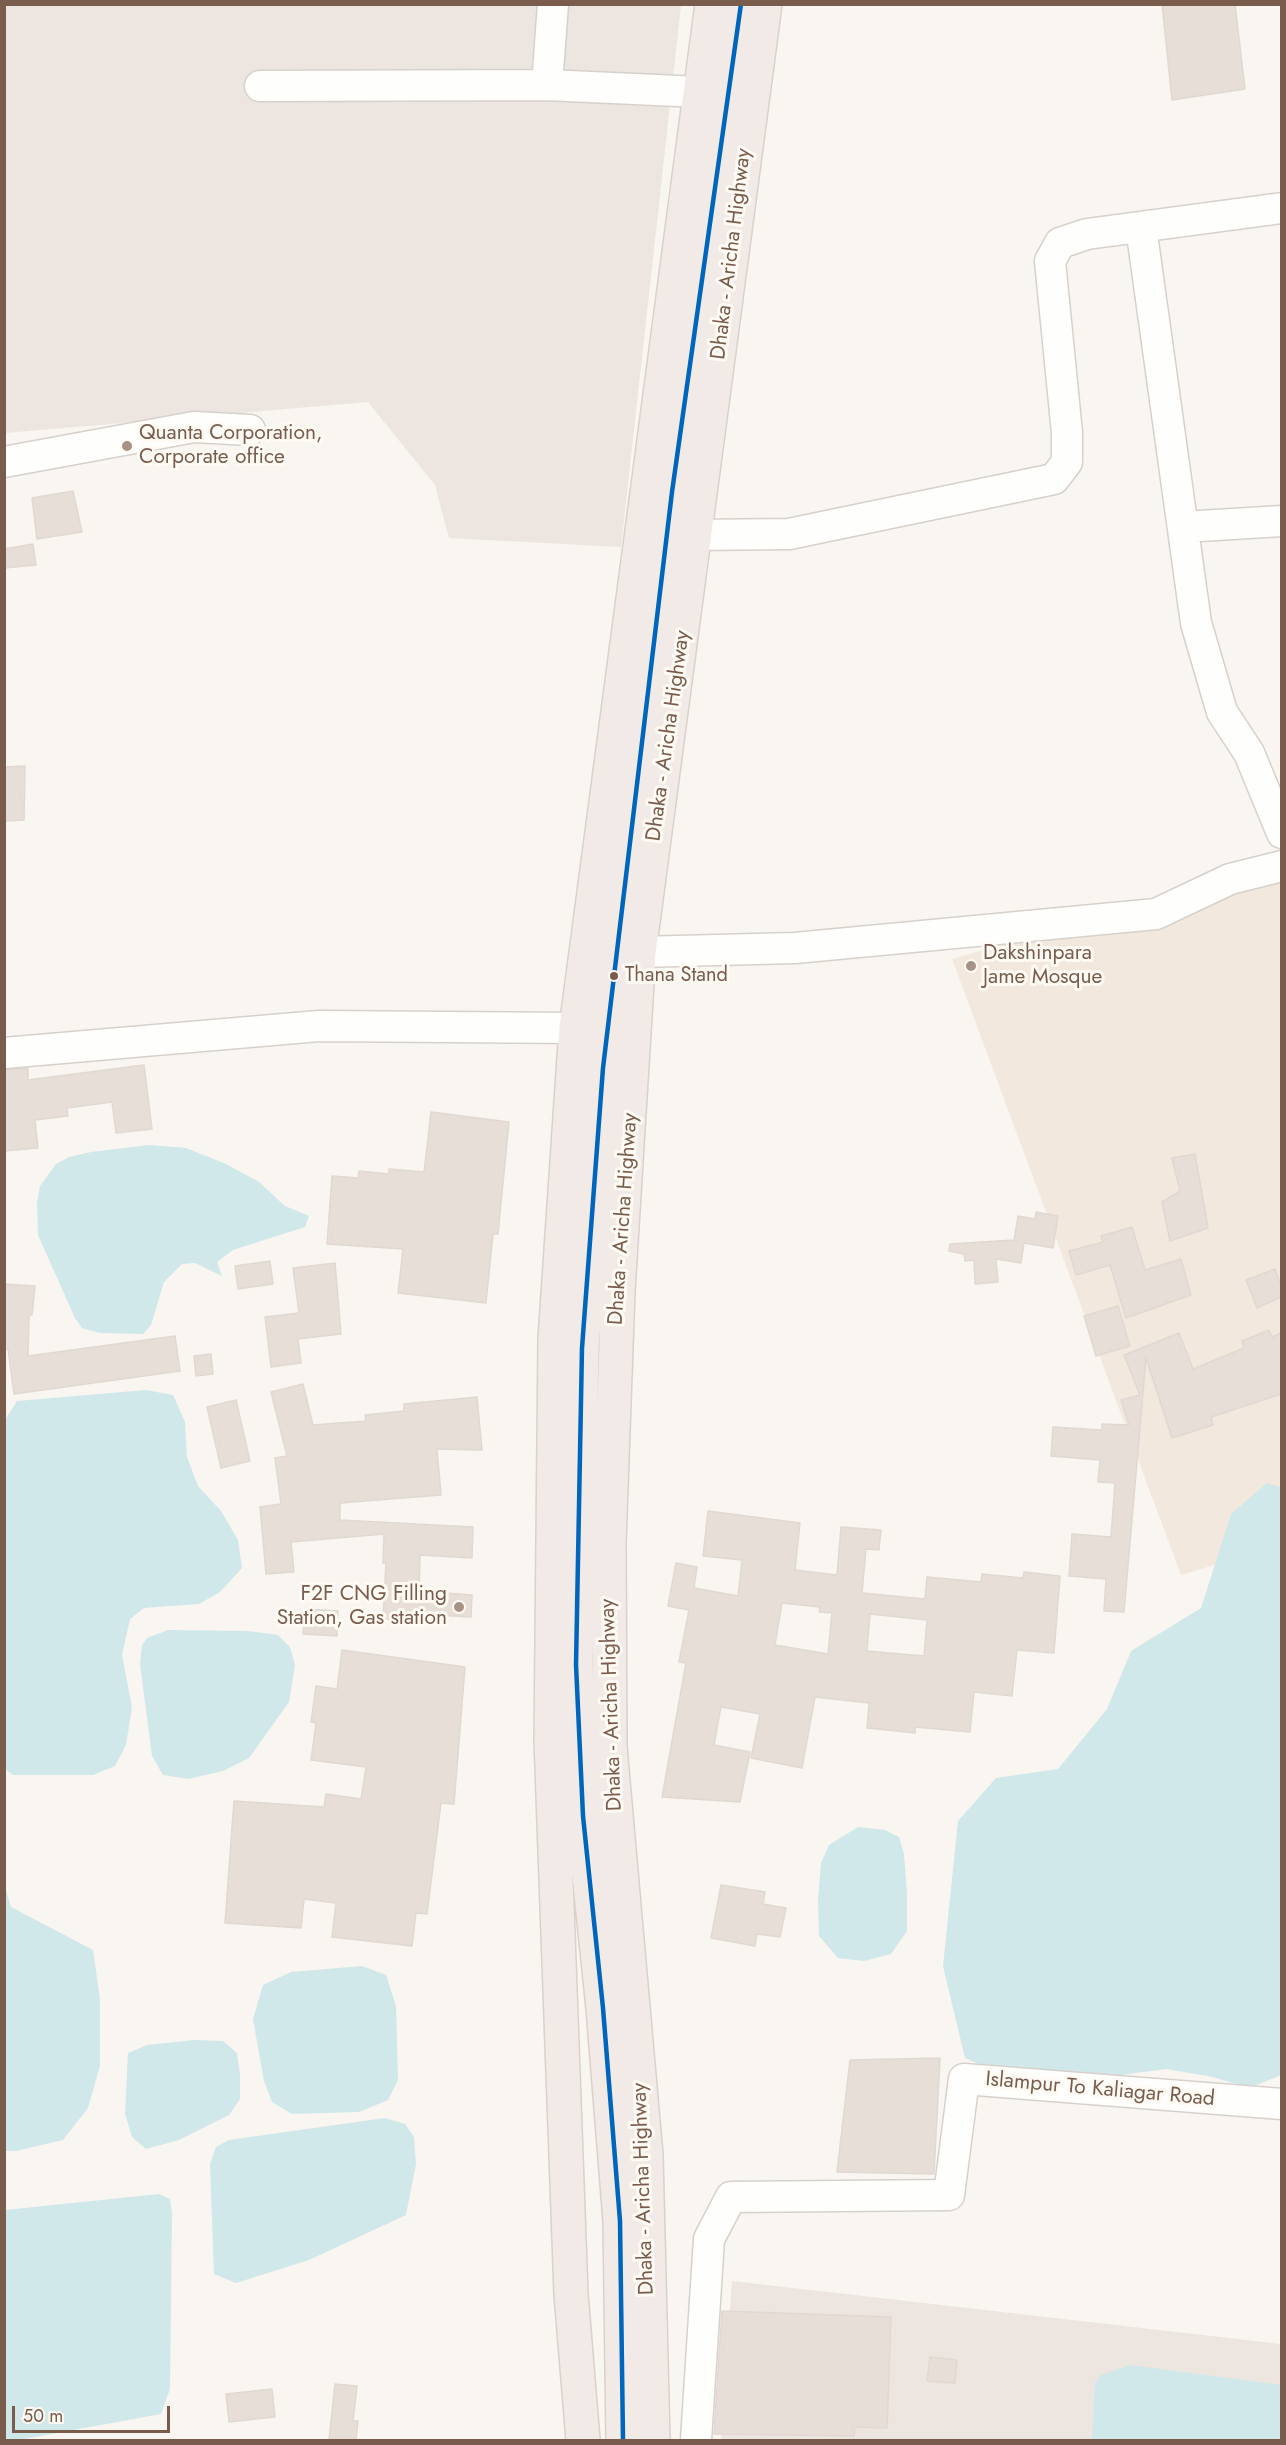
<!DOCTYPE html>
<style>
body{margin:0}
#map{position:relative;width:1286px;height:2445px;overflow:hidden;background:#f9f5f0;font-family:Jost,sans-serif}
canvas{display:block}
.frame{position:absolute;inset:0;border:6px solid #7a5c4d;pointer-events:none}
.scale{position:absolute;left:12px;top:2406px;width:158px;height:27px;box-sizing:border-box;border:3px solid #7a5c4d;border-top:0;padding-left:8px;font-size:18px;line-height:21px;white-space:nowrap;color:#7a5c4d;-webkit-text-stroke:4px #fffaf3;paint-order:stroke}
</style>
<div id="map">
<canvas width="1286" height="2445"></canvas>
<div class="frame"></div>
<div class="scale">50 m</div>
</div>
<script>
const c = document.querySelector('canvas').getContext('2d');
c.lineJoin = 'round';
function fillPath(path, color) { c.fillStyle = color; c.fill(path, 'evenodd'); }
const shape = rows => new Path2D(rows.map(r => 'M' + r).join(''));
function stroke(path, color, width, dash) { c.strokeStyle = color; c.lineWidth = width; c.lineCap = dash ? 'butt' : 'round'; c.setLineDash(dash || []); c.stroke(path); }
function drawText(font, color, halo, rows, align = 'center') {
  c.font = font + ' Jost,sans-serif'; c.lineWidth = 6; c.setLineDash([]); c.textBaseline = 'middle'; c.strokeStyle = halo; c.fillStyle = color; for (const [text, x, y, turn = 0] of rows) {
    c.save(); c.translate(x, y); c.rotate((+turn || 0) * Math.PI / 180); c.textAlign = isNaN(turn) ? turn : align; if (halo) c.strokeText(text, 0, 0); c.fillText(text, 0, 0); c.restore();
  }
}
fillPath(shape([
 [1281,864,1281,1545,1181,1575,952,959]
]), '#f2e8de');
fillPath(shape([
 [5,5,681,5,621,547,449,538,435,485,368,402,5,433],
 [732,2281,1281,2344,1281,2440,721,2440]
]), '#ede5e0');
fillPath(shape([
 [149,1145,186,1148,226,1164,259,1182,285,1206,309,1216,305,1227,233,1250,217,1262,222,1276,195,1263,182,1264,164,1282,151,1325,143,1334,100,1333,82,1328,75,1318,38,1235,37,1203,40,1186,56,1164,69,1157,91,1152],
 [146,1390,173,1395,185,1422,187,1457,198,1486,221,1511,238,1540,242,1568,220,1592,199,1604,144,1608,130,1619,122,1655,132,1707,126,1745,115,1766,93,1775,13,1775,4,1768,5,1420,17,1401],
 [1267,1483,1281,1487,1281,2075,1249,2088,1213,2077,1166,2069,1091,2079,998,2072,965,2058,943,1966,958,1821,996,1778,1058,1769,1107,1709,1131,1651,1201,1608,1231,1514],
 [168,1630,248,1631,278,1635,290,1647,295,1665,289,1702,249,1758,223,1771,188,1779,163,1775,152,1756,140,1664,142,1645,147,1638],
 [858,1827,885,1830,899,1837,904,1854,907,1894,907,1931,891,1954,864,1961,838,1958,819,1936,818,1899,821,1863,829,1845],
 [4,1883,11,1907,93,1950,100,1999,100,2066,88,2108,63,2140,16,2151,4,2151],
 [362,1966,386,1975,396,2006,398,2080,388,2100,359,2112,292,2114,272,2102,264,2081,253,2019,263,1985,291,1972],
 [194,2040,223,2041,237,2053,240,2074,240,2099,229,2115,179,2140,146,2149,132,2137,125,2114,128,2053,147,2045],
 [385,2118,405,2124,414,2137,416,2164,406,2215,309,2260,236,2283,214,2274,210,2164,216,2147,229,2140],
 [159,2194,170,2199,172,2214,170,2389,161,2414,19,2440,5,2440,5,2210],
 [1130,2365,1281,2385,1281,2440,1092,2440,1095,2383,1101,2375]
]), '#d0e8ea');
const building = shape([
 [1162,4,1235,4,1245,89,1172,100,1162,4],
 [73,491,82,532,37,539,32,498,73,491],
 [33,544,36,565,4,568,4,549,33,544],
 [25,766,24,820,4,821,4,767,25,766],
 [144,1065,152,1129,116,1133,112,1102,67,1108,68,1116,35,1120,38,1148,4,1151,4,1070,28,1068,28,1080,144,1065],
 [431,1112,509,1122,498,1234,493,1234,486,1303,398,1293,403,1249,327,1244,332,1176,358,1178,359,1171,389,1174,389,1169,424,1172,431,1112],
 [1195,1154,1208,1228,1170,1241,1162,1202,1180,1191,1172,1158,1195,1154],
 [1036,1212,1058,1216,1053,1248,1024,1243,1021,1263,996,1259,998,1282,975,1284,974,1260,965,1261,964,1254,949,1251,950,1244,1014,1240,1018,1216,1035,1219,1036,1212],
 [1132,1227,1145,1270,1181,1259,1191,1295,1126,1318,1110,1265,1076,1275,1069,1251,1103,1242,1101,1236,1132,1227],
 [270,1261,273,1284,238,1289,235,1266,270,1261],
 [335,1263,341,1334,298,1339,301,1363,271,1367,265,1317,299,1313,293,1268,335,1263],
 [1275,1269,1281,1285,1281,1297,1257,1308,1246,1280,1275,1269],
 [4,1284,35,1286,32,1315,29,1315,28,1356,175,1336,180,1371,14,1394,8,1349,4,1349,4,1284],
 [1118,1306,1130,1346,1096,1356,1084,1316,1118,1306],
 [1269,1330,1272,1337,1281,1333,1281,1394,1211,1417,1213,1425,1172,1438,1146,1358,1124,1612,1104,1611,1106,1579,1069,1576,1072,1534,1111,1537,1115,1483,1098,1482,1100,1460,1051,1456,1053,1427,1102,1430,1102,1424,1129,1425,1121,1400,1140,1395,1124,1355,1179,1333,1193,1369,1244,1348,1242,1341,1269,1330],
 [211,1354,213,1374,196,1376,194,1356,211,1354],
 [303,1384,313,1425,366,1421,365,1415,404,1411,404,1404,477,1397,482,1450,437,1449,441,1495,340,1503,340,1520,473,1527,472,1558,420,1555,419,1591,472,1595,471,1617,414,1614,414,1620,383,1619,386,1563,383,1563,384,1534,291,1542,294,1572,266,1574,260,1507,281,1504,275,1458,287,1456,271,1392,303,1384],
 [236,1400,250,1461,221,1468,207,1407,236,1400],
 [708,1511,800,1523,795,1570,837,1575,841,1527,881,1530,879,1550,866,1549,862,1593,925,1599,927,1577,981,1582,982,1574,1023,1578,1024,1572,1060,1576,1054,1653,1017,1650,1012,1696,974,1692,970,1732,915,1727,915,1733,867,1728,869,1703,815,1697,802,1768,751,1758,760,1714,721,1707,714,1745,750,1752,740,1802,662,1797,686,1663,679,1662,689,1610,668,1606,676,1563,697,1567,694,1588,738,1596,742,1560,703,1556,708,1511],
 [782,1603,820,1607,819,1612,832,1613,828,1654,775,1645,782,1603],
 [870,1614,927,1620,924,1656,867,1651,870,1614],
 [305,1609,338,1611,337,1636,303,1634,305,1609],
 [342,1650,465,1667,454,1804,441,1803,427,1914,416,1913,412,1946,332,1937,336,1903,304,1899,301,1928,225,1923,234,1801,324,1807,326,1794,361,1799,366,1767,311,1760,316,1723,311,1722,316,1686,337,1689,342,1650],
 [721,1885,765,1892,763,1904,786,1908,780,1937,757,1934,755,1946,711,1938,721,1885],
 [940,2058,934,2174,837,2172,850,2060,940,2058],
 [722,2311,891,2317,887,2428,855,2427,854,2436,714,2434,722,2311],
 [930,2357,957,2360,955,2383,927,2381,930,2357],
 [335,2384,357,2386,353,2421,358,2421,356,2440,329,2440,335,2384],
 [272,2389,275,2417,229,2422,226,2394,272,2389]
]);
fillPath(building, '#e6ded7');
stroke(building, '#e2d8d2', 1.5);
const minor = shape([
 [547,85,553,4],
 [260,86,547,85,700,92],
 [1141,227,1196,623,1222,712,1249,753,1282,833],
 [4,462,194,427,250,430],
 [1183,527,1282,521],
 [696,535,789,534,1054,479,1067,462,1067,433,1050,261,1060,243,1087,234,1282,208],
 [639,952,795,948,1156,914,1230,879,1282,866],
 [4,1053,319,1026,576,1028],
 [696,2440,709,2239,731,2197,949,2195,964,2079,1282,2104]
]);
const highway = shape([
 [583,2440,571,2294,551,1740,555,1339,576,1028,712,4],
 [623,2440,620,2221,603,2008,583,1816,576,1665,582,1348,603,1068,672,492,741,4],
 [653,2440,646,2155,610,1747,609,1543,618,1291,639,952,765,4]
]);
stroke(minor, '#d7d1cb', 33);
stroke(highway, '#dad1cc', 36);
stroke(minor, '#fefefd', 30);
stroke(highway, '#f2eae7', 33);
stroke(shape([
 [623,2440,620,2221,603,2008,583,1816,576,1665,582,1348,603,1068,672,492,741,4]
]), '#0065bd', 4.5);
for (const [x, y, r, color] of [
 [127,446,6,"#a69286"],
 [971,966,6,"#a69286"],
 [614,976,5,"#7a5c4d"],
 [459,1607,6,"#a69286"]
]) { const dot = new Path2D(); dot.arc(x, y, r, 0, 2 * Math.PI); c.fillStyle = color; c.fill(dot); stroke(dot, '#fffaf3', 2); }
drawText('20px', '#7a5c4d', '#fffaf3', [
 ["Thana Stand",625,976]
], 'left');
drawText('21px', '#7a5c4d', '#fffaf3', [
 ["Dhaka - Aricha Highway",732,254,-83],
 ["Dhaka - Aricha Highway",669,736,-82],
 ["Dhaka - Aricha Highway",624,1219,-86],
 ["Dhaka - Aricha Highway",612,1705,-92],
 ["Islampur To Kaliagar Road",1100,2090,5],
 ["Dhaka - Aricha Highway",644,2189,-92]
]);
drawText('21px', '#7a5c4d', '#fffaf3', [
 ["Quanta Corporation,",139,434],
 ["Corporate office",139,458],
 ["Dakshinpara",983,954],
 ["Jame Mosque",983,978],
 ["F2F CNG Filling",447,1595,"right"],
 ["Station, Gas station",447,1619,"right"]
], 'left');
</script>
